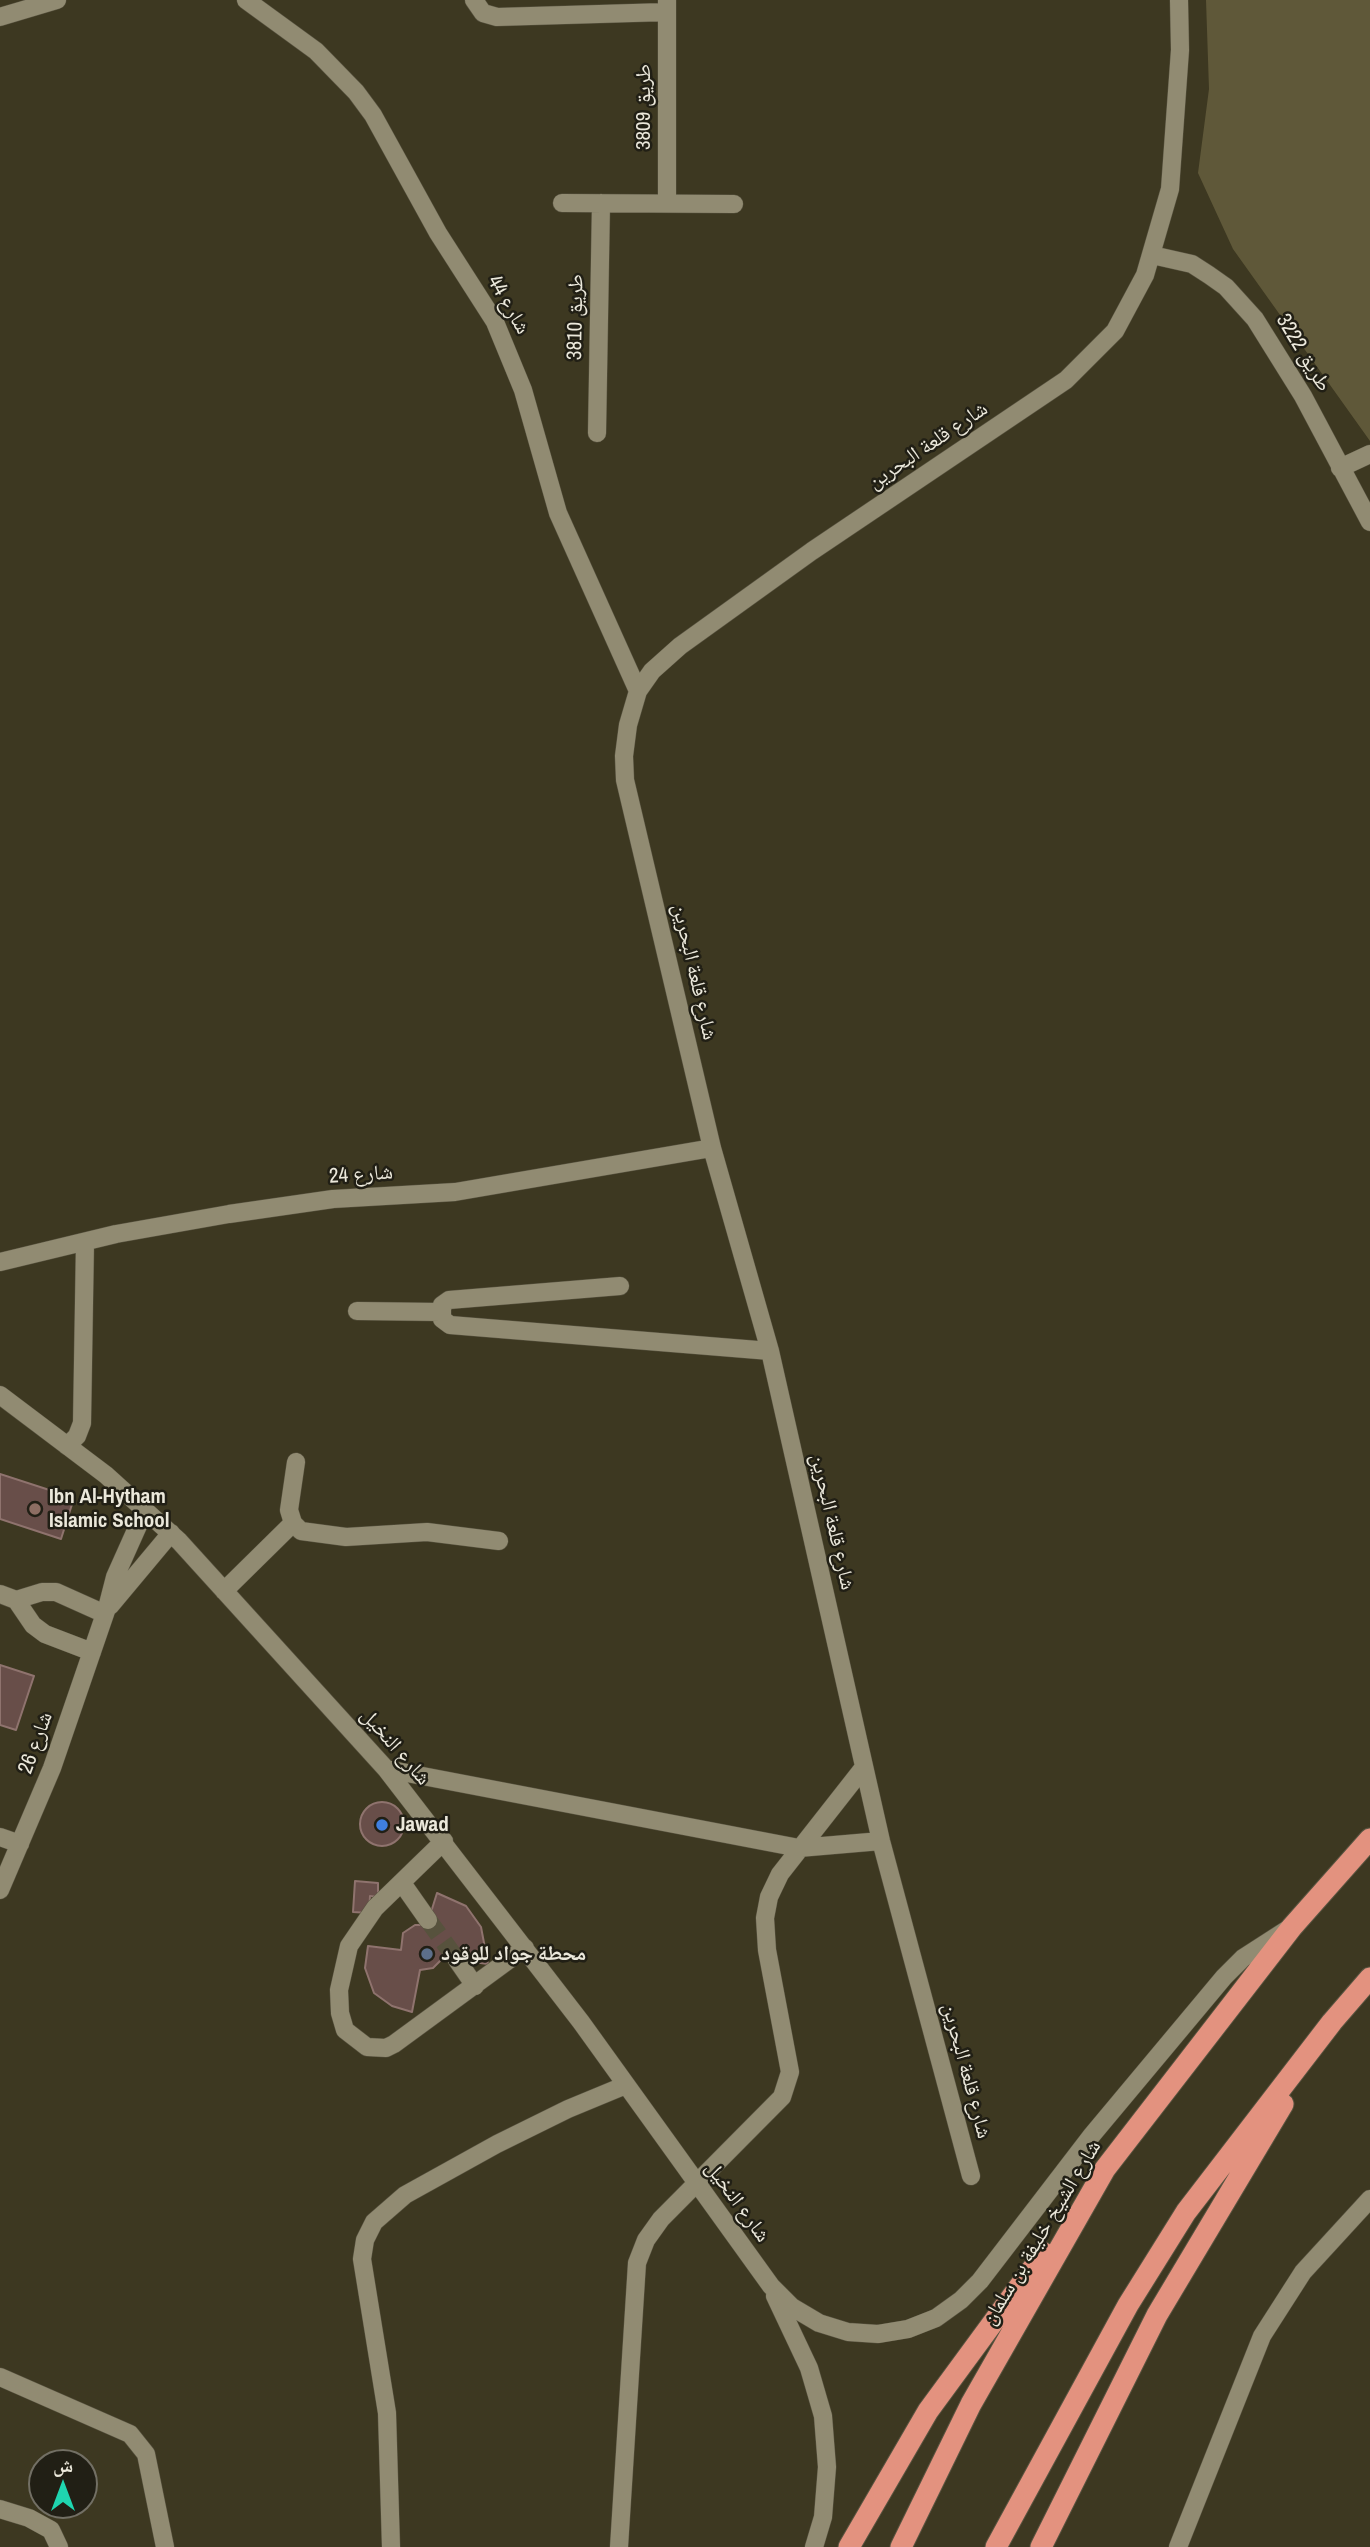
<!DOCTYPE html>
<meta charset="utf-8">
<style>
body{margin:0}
#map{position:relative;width:1370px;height:2547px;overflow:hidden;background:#3d3821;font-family:"Archivo Narrow","Noto Naskh Arabic",sans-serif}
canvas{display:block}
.north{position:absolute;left:28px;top:2449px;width:70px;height:70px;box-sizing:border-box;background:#211f15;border:2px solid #726f64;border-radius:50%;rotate:0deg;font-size:19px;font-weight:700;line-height:28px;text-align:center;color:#ebe8db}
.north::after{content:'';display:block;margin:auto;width:24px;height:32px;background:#1fd5b0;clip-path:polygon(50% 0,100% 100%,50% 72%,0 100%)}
</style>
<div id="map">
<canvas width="1370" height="2547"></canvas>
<div class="north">ش</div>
</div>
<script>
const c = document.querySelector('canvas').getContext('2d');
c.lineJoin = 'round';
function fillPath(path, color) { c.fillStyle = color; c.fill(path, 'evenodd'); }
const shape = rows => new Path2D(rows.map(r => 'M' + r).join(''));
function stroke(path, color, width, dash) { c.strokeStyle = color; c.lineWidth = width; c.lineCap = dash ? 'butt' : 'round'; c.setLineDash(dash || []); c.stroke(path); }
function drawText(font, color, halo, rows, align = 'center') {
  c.font = font + ' "Archivo Narrow","Noto Naskh Arabic",sans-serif'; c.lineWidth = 5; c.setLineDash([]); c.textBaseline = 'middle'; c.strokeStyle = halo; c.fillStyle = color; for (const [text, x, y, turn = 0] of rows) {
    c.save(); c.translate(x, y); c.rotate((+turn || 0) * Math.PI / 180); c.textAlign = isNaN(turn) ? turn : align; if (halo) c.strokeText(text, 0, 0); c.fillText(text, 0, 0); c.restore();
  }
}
fillPath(shape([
 [1206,0,1370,0,1370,441,1233,249,1198,173,1209,89]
]), '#5f5839');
const building = shape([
 [0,1474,74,1498,61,1539,0,1519,0,1474],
 [0,1665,34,1676,16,1730,0,1725,0,1665],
 '360 1824a22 22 0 1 1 44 0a22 22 0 1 1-44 0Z',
 [355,1881,378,1883,378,1897,370,1896,369,1913,353,1912,355,1881],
 [437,1893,466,1906,481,1927,488,1964,443,1958,433,1968,420,1970,412,2012,392,2006,374,1993,365,1968,368,1946,401,1950,403,1933,415,1925,427,1925,437,1893]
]);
fillPath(building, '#684e49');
stroke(building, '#8f736e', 2);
stroke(shape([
 [428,1920,457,1960]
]), '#57523d', 18, [18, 9]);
const minor = shape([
 [246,0,316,51,356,92,373,115,438,233,495,322,523,390,558,513,638,691],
 [474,0,483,13,497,17,667,12],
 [0,17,57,0],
 [667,202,667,0],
 [562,203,734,204],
 [1152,255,1192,264,1209,275,1226,287,1255,319,1303,396,1370,522],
 [597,433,601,203],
 [1340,468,1370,454],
 [0,1262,116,1234,229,1214,333,1199,455,1192,712,1148],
 [620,1286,449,1300,442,1305,442,1319,450,1325,770,1351],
 [357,1311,441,1312],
 [0,1395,106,1475,179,1541,386,1769,581,2022,771,2286,792,2307,819,2323,848,2332,878,2334,908,2329,936,2318,961,2300,980,2281,1092,2135,1224,1977,1243,1958,1288,1929],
 [67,1446,77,1436,82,1423,85,1242],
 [296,1462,289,1510,293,1523,301,1531,346,1537,427,1532,499,1541],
 [224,1591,293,1523],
 [0,1594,16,1600,42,1592,56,1592,105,1614],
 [16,1600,33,1625,45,1634,92,1652],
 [110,1606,171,1533],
 [386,1769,799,1848,881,1841],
 [0,1837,20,1844],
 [444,1841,375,1908,349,1946,339,1990,340,2013,345,2030,367,2047,386,2048,394,2044,525,1948],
 [402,1883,428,1920],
 [0,1890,52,1768,107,1608,115,1577,145,1510],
 [457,1960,475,1986],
 [971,2176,881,1841,770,1351,712,1148,625,780,624,756,628,725,638,691,652,671,680,646,812,551,1066,380,1115,331,1145,275,1170,189,1180,50,1179,0],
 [775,2296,809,2368,823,2416,827,2467,823,2517,814,2547],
 [0,2377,130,2434,146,2454,165,2547],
 [0,2509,29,2518,51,2530,59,2547],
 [391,2547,387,2413,362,2259,365,2240,374,2222,405,2195,497,2144,568,2109,626,2085],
 [619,2547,637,2263,646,2240,661,2219,782,2097,790,2072,767,1950,765,1918,769,1897,780,1874,864,1767],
 [1178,2547,1262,2336,1303,2272,1370,2199]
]);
const highway = shape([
 [849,2547,928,2411,1044,2253],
 [901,2547,971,2404,1105,2169,1292,1927,1370,1839],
 [996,2547,1128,2305,1186,2212,1332,2022,1370,1978],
 [1041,2547,1157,2315,1283,2104]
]);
stroke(minor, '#585340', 19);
stroke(highway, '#585340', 23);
stroke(minor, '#918b72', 18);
stroke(highway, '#e3927f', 21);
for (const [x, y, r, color] of [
 [35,1509,7,"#8d6e63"],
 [382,1825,7,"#3f7fe0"],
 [427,1954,7,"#5c6f8a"]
]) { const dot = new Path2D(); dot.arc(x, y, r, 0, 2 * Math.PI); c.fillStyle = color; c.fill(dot); stroke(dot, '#211f15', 2.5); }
drawText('21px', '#ebe8db', '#211f15', [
 ["طريق 3809",644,107,-90],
 ["شارع 44",508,305,60],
 ["طريق 3810",576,317,-89],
 ["طريق 3222",1303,353,59],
 ["شارع قلعة البحرين",928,446,-34],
 ["شارع قلعة البحرين",694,972,77],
 ["شارع 24",361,1175,-4],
 ["شارع قلعة البحرين",832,1522,77],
 ["شارع 26",36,1743,-70],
 ["شارع النخيل",395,1747,49],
 ["شارع قلعة البحرين",966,2071,75],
 ["شارع النخيل",737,2202,54],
 ["شارع الشيخ خليفة بن سلمان",1042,2233,-59]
]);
drawText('bold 21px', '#ebe8db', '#211f15', [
 ["Ibn Al-Hytham",49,1497],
 ["Islamic School",49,1521],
 ["Jawad",396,1825],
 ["محطة جواد للوقود",441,1954]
], 'left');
</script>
